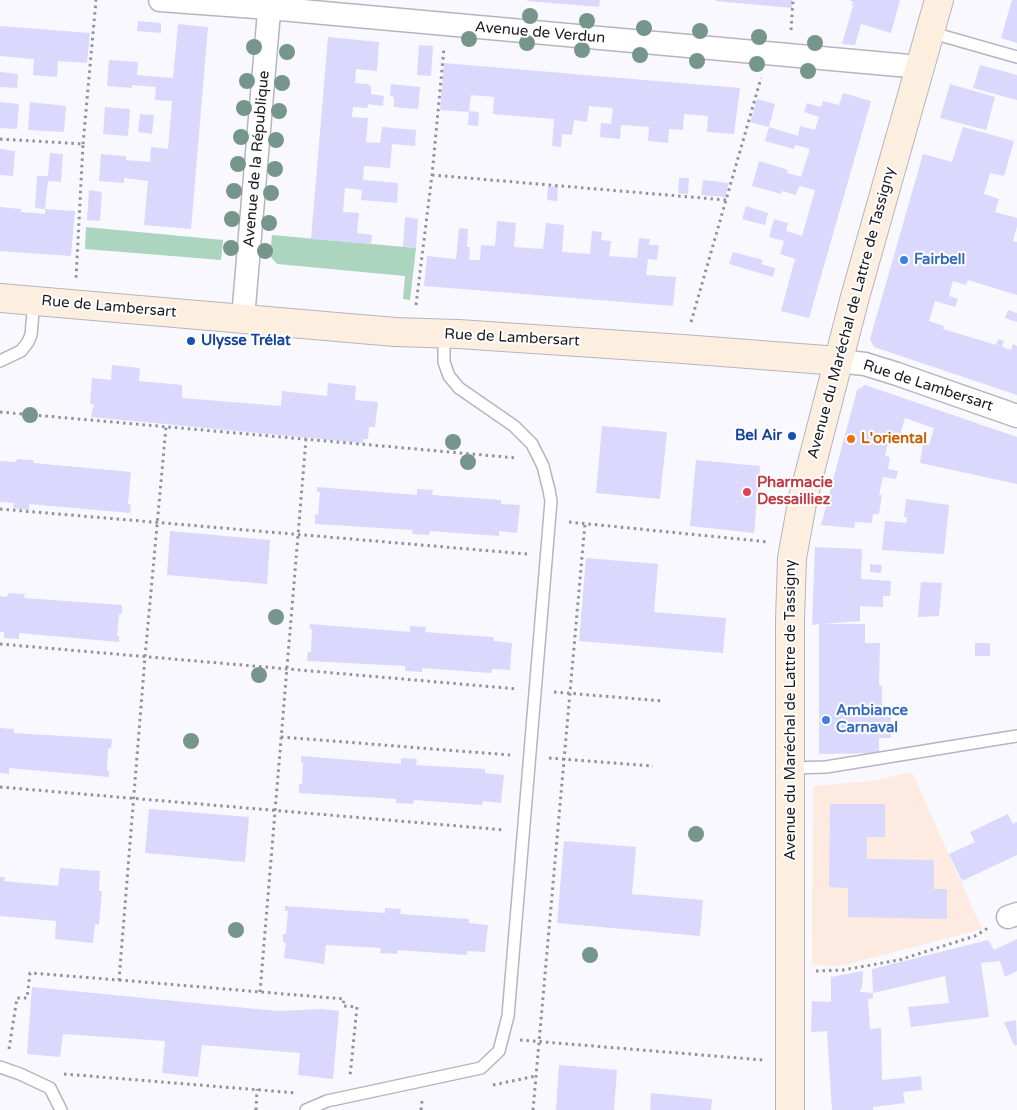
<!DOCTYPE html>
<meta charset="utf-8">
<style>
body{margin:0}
canvas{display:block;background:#f9f8fe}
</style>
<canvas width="1017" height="1110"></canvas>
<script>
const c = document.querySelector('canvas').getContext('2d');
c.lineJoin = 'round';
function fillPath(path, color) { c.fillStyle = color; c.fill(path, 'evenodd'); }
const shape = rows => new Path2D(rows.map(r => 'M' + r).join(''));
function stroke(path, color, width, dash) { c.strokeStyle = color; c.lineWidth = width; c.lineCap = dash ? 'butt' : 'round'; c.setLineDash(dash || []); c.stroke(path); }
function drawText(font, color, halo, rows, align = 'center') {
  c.font = font + ' "Varela Round",sans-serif'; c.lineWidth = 4; c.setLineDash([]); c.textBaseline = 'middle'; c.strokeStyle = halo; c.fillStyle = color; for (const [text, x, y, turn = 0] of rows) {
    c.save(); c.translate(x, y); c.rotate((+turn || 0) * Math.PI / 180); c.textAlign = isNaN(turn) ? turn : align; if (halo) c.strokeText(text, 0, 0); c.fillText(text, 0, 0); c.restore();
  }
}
fillPath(shape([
 [912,772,982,929,841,966,812,965,813,786,871,781]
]), '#fdebe1');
fillPath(shape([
 [86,227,223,240,221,260,85,249],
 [272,235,416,248,410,300,403,299,405,276,277,264,270,256]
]), '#abd5bf');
fillPath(shape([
 [527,0,600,0,599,7,527,1],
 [716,0,792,0,792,8,716,1],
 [849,0,900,0,891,33,861,24,855,45,842,44,853,6,852,5,853,2],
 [1012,0,1017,0,1017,43,1001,38],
 [138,21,161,23,161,33,137,31],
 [178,24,208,27,191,229,144,225,148,181,124,178,124,183,99,181,101,154,126,156,126,160,150,162,151,147,168,149,172,101,155,100,156,87,132,85,132,88,107,86,109,60,138,62,137,75,173,78],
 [0,26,90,33,87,63,58,61,57,77,33,75,34,59,0,56],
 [328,37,379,42,377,71,356,69,355,83,368,84,371,87,371,94,384,96,383,106,368,104,367,108,353,107,352,117,368,118,366,142,380,143,382,127,416,130,415,146,392,144,390,168,364,166,363,180,398,183,397,203,361,200,362,190,345,188,343,212,359,213,357,233,372,235,371,244,311,239],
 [419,45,433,46,431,76,417,75],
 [444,63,740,88,734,134,707,132,708,116,684,114,683,130,669,129,668,143,648,141,649,127,621,125,620,139,600,137,601,123,611,124,613,108,589,106,587,122,574,120,572,135,562,134,561,147,552,146,554,119,493,114,494,97,471,95,469,112,440,110],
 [980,65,1017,75,1017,100,973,88],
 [0,72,18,74,17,88,0,87],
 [391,84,420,87,418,109,394,107,394,97,390,96],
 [950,84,995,97,986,130,940,118],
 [843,93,871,101,809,318,781,311,795,259,780,254,784,241,769,237,774,219,788,223,786,231,802,236,815,190,799,186,796,195,782,191,781,194,752,186,759,161,788,170,787,173,801,177,810,149,795,145,794,149,765,141,769,127,798,136,800,126,815,130,819,117,804,112,807,103,821,107,823,101,839,105],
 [757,99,775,104,769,127,750,122],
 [0,102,19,104,17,129,0,128],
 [30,102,66,106,64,132,28,130],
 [105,107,130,109,128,136,103,134],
 [469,111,479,112,478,126,468,125],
 [140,114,154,115,152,134,138,132],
 [963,127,1014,141,1004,176,990,173,984,194,999,199,995,212,1017,218,1017,226,1013,241,1017,242,1017,295,968,280,966,285,953,281,949,296,958,299,955,307,935,301,929,321,944,326,943,329,996,345,998,339,1004,341,1002,347,1011,350,1013,344,1017,346,1017,395,874,347,870,339,923,154,952,162],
 [0,149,15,151,13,176,0,175],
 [50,153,63,154,61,182,48,181,45,209,75,211,71,256,0,251,0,207,21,209,21,212,45,214,45,209,35,208,37,176,48,176],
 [679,178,689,178,688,194,678,193],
 [703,180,729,183,725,197,701,195],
 [548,186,558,187,557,201,547,200],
 [89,190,102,192,100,221,87,220],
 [746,206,768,213,765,225,742,219],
 [405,217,418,219,416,248,403,247],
 [497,221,516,223,514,247,543,249,546,223,564,225,562,252,590,254,592,231,602,232,601,240,611,241,609,256,637,258,639,238,650,239,649,245,659,245,657,260,648,259,646,275,676,277,673,306,424,286,427,256,456,259,459,228,468,229,467,247,470,247,469,260,480,260,481,245,495,246],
 [733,252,763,260,761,264,775,268,773,277,729,264],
 [1008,310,1017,313,1017,322,1005,318],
 [112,365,140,368,139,381,182,385,182,398,281,406,282,391,327,396,328,383,356,386,355,400,378,402,375,427,369,427,368,439,364,439,363,443,91,417,94,404,90,404,92,378,111,380],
 [865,385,1017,437,1017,484,920,463,923,443,929,445,934,428,905,418,900,435,896,434,895,440,889,439,885,456,890,457,888,469,898,471,896,479,883,477,879,495,882,495,879,514,873,514,872,523,855,522,854,528,821,525,857,390],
 [602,426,667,432,660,499,596,493],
 [17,459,33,460,34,463,131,472,128,504,131,505,130,513,29,504,29,510,13,508,14,503,0,502,0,461,16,462],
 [696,460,760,466,754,533,690,526],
 [317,487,417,495,417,489,433,490,432,495,501,500,501,504,520,505,517,533,499,531,499,536,430,531,429,535,412,534,413,530,315,524,315,514,318,515,320,492,317,492],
 [906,499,949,505,944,554,882,550,885,521,906,523,907,517,904,517],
 [170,531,270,540,267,584,167,575],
 [815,547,862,549,861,579,891,581,890,596,883,596,883,607,860,606,860,621,823,624,865,624,865,643,880,643,879,685,882,686,882,706,891,706,891,738,879,738,879,753,819,754,819,624,812,625],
 [586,558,658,564,654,612,726,618,723,653,579,641],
 [870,564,882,565,881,573,870,572],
 [921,582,942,583,939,616,918,617],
 [8,593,25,594,24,598,122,605,122,614,119,614,117,636,119,636,119,642,19,633,19,639,4,638,4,632,0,632,0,596,7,597],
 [310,624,410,632,410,626,426,627,425,632,493,637,494,641,512,643,510,670,492,669,491,673,422,668,422,672,405,671,405,666,307,661,308,652,311,652,312,629,310,629],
 [975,643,990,643,990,656,975,656],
 [0,728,14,729,14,733,112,739,111,748,108,749,107,771,109,771,109,777,9,768,9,774,0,773],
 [301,756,401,764,401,758,417,759,416,765,485,769,485,773,504,775,501,803,483,801,482,805,414,800,413,804,396,803,396,799,299,793,299,784,302,784,303,762,301,762],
 [830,804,885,804,885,837,867,837,867,859,934,860,934,889,947,889,947,919,848,917,848,888,829,887],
 [149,809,249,817,245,862,145,853],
 [1008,814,1013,824,1017,822,1017,855,962,881,949,854,975,842,970,832],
 [564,841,636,847,632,894,703,900,700,936,557,923],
 [60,868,100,871,99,891,102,891,99,925,95,924,93,943,55,939,56,921,0,916,0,877,5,877,4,881,58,886],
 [285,906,385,913,385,908,401,909,400,914,469,919,469,923,488,925,485,952,467,951,467,955,398,950,397,954,380,953,381,948,326,945,324,964,284,958,286,943,283,942,283,934,286,934,288,911,285,911],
 [1017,939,1017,971,1005,977,1000,961,981,963,989,1017,911,1027,908,1007,949,1003,945,976,873,993,872,969,988,940,994,950],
 [863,971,862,989,860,989,860,992,873,993,873,998,868,999,870,1029,881,1028,882,1080,921,1076,922,1090,903,1092,905,1103,873,1107,873,1110,832,1110,827,1031,811,1032,812,1001,831,1002,831,977],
 [32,987,277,1011,322,1009,339,1011,333,1079,298,1075,300,1053,202,1045,198,1077,162,1073,165,1041,63,1034,60,1057,27,1054],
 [1016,1020,1017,1045,1014,1045,1004,1022],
 [559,1065,617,1070,614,1110,556,1110],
 [651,1093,712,1099,711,1110,650,1110]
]), '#dad8fd');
const service = shape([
 [929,32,1017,57],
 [0,361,21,351,28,342,31,335,34,301],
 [790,768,826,767,1017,736],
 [0,1067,20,1074,50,1088,61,1110],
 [306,1110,327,1101,481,1068,499,1051,508,1016,551,501,549,490,543,466,532,444,514,426,459,388,449,376,444,362,444,334]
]);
const minor = shape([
 [160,0,269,8,920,67],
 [243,318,270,0],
 [838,361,865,364,897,374,1017,416],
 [1008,917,1017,914]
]);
const secondary = shape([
 [0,298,395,332,458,334,683,349,838,361],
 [790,1110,790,620,792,558,803,498,855,297,939,0]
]);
stroke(service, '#b6b4bf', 14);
stroke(minor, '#b6b4bf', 25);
stroke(secondary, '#b6b4bf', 30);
stroke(shape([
 [791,30,793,0],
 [0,139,83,144,76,279],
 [83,144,96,0],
 [432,175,726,200],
 [416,305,432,175,444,48],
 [691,322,761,78],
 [0,412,517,458],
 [0,509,527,554],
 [569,522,769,542],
 [0,644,518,689],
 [554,692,663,701],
 [281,737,510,755],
 [549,758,653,766],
 [0,787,505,830],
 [816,971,843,970,899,960,975,936,988,928],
 [119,980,344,999,343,1006,357,1007,350,1076],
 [260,992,306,439],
 [520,1040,763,1060],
 [9,1049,17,998,27,998,30,973,119,980,145,657,166,427],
 [64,1074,297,1093],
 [493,1085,536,1076],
 [256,1110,257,1089],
 [421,1110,422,1101],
 [533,1110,585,523]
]), '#929297', 3, [2.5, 4]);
stroke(service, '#fff', 11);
stroke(minor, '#fff', 22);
stroke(secondary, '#fdefdf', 28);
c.fillStyle = '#76968c';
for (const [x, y] of [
 [530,16],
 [587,21],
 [644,28],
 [700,31],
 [759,37],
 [469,39],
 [527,43],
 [815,43],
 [254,47],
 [582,50],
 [287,52],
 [640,55],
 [697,61],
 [757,64],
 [808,71],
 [247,81],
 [282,83],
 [244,108],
 [279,111],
 [241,137],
 [276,140],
 [238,164],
 [275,169],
 [234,191],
 [271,193],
 [232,219],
 [269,223],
 [231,248],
 [265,251],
 [30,415],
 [453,442],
 [468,462],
 [276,617],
 [259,675],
 [191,741],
 [696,834],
 [236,930],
 [590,955]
]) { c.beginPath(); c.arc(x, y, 8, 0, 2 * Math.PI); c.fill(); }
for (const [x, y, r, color] of [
 [904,260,5,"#3f7fe0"],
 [191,341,5,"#1a4fb4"],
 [792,436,5,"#1a4fb4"],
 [851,439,5,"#e8710a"],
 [747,492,5,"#e0444e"],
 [826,720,5,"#3f7fe0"]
]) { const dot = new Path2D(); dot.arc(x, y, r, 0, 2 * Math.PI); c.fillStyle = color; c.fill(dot); stroke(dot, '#fff', 2); }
drawText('15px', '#1c1c20', '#fff', [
 ["Avenue de Verdun",540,33,5],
 ["Avenue de la République",257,159,-85],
 ["Rue de Lambersart",109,307,5],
 ["Avenue du Maréchal de Lattre de Tassigny",852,313,-75],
 ["Rue de Lambersart",512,338,3],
 ["Rue de Lambersart",928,386,18],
 ["Avenue du Maréchal de Lattre de Tassigny",791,710,-90]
]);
drawText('bold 15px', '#366cbe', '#fff', [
 ["Fairbell",914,260],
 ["Ambiance",836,711],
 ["Carnaval",836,728]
], 'left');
drawText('bold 15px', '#164399', '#fff', [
 ["Ulysse Trélat",201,341],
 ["Bel Air",782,436,"right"]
], 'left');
drawText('bold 15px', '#c56008', '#fff', [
 ["L'oriental",861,439]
], 'left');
drawText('bold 15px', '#be3a42', '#fff', [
 ["Pharmacie",757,483],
 ["Dessailliez",757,500]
], 'left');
</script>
